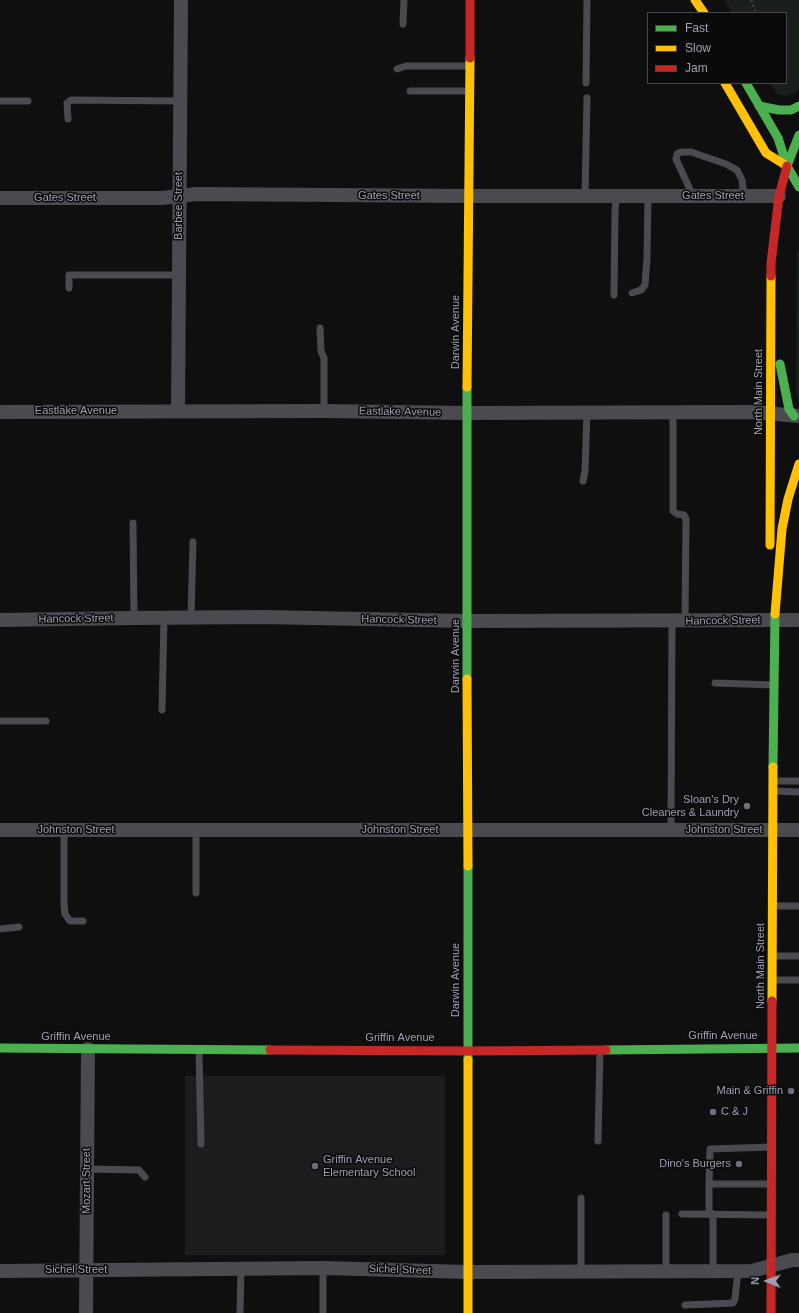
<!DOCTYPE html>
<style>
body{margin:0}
#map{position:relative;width:799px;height:1313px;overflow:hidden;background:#0f0f10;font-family:Helvetica,sans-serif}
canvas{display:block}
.legend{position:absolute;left:647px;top:12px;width:140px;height:72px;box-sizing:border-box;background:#0a0a0b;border:1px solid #46464e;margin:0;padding:5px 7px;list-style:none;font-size:12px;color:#9fa1b2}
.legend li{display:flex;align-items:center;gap:8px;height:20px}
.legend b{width:20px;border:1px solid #46464e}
.north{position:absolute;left:747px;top:1261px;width:40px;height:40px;-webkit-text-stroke:3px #0a0a0b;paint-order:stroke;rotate:271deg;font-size:11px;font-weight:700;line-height:16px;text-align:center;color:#9fa1b2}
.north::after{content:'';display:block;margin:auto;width:14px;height:18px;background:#9fa1b2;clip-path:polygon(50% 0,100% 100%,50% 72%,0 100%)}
</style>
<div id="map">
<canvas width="799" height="1313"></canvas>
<ul class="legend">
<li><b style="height:5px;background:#4caf50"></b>Fast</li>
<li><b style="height:5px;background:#ffc107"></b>Slow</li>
<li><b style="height:5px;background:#c62828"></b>Jam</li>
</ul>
<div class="north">N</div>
</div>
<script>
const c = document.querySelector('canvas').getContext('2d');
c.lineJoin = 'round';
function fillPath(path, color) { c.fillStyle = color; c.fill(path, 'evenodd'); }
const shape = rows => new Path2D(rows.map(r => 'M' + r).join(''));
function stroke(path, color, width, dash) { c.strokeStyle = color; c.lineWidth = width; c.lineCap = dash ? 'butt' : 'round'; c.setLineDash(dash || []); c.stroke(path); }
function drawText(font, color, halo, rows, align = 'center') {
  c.font = font + ' Helvetica,sans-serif'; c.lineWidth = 3; c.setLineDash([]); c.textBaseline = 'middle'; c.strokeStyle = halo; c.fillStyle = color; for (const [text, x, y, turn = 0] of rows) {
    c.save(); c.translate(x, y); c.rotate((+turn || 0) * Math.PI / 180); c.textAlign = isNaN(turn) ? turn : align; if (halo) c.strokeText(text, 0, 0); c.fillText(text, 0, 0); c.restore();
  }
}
fillPath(shape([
 [185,1076,445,1076,445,1255,185,1255]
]), '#1c1c1e');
fillPath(shape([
 [725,0,799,0,799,89,795,93,785,96,780,95,776,92,770,83,786,83,786,13,732,13],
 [797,251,799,251,799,401,796,391,796,376]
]), '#19201b');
stroke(shape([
 [751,0,756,13]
]), '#45454b', 2, [2, 3]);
stroke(shape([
 [403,24,404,0],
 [397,69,406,66,470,66],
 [586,83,587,0],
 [410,91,470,91],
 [0,101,28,101],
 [68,119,67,103,71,100,180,101],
 [585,196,587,98],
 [693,196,676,159,677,154,681,152,691,152,726,164,737,170,742,180,744,196],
 [69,288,69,275,179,275],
 [632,293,641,290,645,285,647,258,648,196],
 [614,295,615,213,616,196],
 [320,328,321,351,324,358,324,411],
 [673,412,673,511,677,514,684,515,686,519,685,621],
 [583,481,585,471,587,412],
 [133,523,134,618],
 [191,617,193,542],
 [715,683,774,685],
 [162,710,164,617],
 [0,721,46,721],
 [774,781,799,781],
 [774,791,799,792],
 [64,830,64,903,65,914,70,921,83,921],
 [196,830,196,893],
 [671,830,672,621],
 [773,906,799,906],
 [0,929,19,927],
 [773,956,799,956],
 [773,980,799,980],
 [199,1050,201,1144],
 [598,1141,600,1050],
 [87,1169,139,1170,145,1177],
 [770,1184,709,1184,710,1149,772,1147],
 [682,1214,772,1215],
 [709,1214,709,1184],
 [713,1270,713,1214],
 [581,1271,581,1198],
 [666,1271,666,1215],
 [685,1305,733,1303,735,1299,738,1271],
 [240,1313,241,1269],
 [323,1313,323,1268]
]), '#4a4a50', 7);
stroke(shape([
 [0,198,162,198,196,194,469,196,779,196],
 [178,411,181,0],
 [0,412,324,411,467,413,753,412,799,416],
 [0,620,134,618,262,617,468,621,799,620],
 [0,830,799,830],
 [0,1271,323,1268,468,1272,752,1271,792,1260,799,1260],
 [86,1313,88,1049]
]), '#4a4a50', 14);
stroke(shape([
 [746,83,778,138,787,166,799,187],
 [759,106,779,110,791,110,799,106],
 [787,166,799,135],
 [780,364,789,409,794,416],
 [467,387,467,679],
 [773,767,775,614],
 [468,866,468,1060],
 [0,1048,270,1050],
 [606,1050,799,1048]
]), '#4caf50', 9);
stroke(shape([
 [695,0,704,13],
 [725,83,766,153,787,166],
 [467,387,470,58],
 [770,545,771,276],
 [775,614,782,529,788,499,799,464],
 [467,679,468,866],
 [772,1001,773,767],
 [468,1060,468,1313]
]), '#ffc107', 9);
stroke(shape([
 [470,58,470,0],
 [771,276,771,263,779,196,787,166],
 [270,1050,467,1051,606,1050],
 [771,1313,772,1001]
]), '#c62828', 9);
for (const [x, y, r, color] of [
 [747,806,4,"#6d6e79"],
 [791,1091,4,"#6d6e79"],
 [713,1112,4,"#6d6e79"],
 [739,1164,4,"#6d6e79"],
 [315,1166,4,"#6d6e79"]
]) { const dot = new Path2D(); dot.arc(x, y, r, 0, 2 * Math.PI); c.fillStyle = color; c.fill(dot); stroke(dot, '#0a0a0b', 1.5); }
drawText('11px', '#9fa1b2', '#0a0a0b', [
 ["Gates Street",389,196],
 ["Gates Street",713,196],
 ["Gates Street",65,198],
 ["Barbee Street",179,206,-90],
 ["Darwin Avenue",456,332,-90],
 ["North Main Street",759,392,-90],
 ["Eastlake Avenue",76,411],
 ["Eastlake Avenue",400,412,1],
 ["Hancock Street",76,619,-1],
 ["Hancock Street",399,620,1],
 ["Hancock Street",723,621,-1],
 ["Darwin Avenue",456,656,-90],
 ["Johnston Street",76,830],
 ["Johnston Street",400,830],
 ["Johnston Street",724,830],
 ["North Main Street",761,966,-90],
 ["Darwin Avenue",456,980,-90],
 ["Griffin Avenue",723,1036],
 ["Griffin Avenue",76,1037],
 ["Griffin Avenue",400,1038],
 ["Mozart Street",87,1181,-90],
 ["Sichel Street",76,1270],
 ["Sichel Street",400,1270,2]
]);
drawText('11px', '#9fa1b2', '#0a0a0b', [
 ["Sloan's Dry",739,800],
 ["Cleaners & Laundry",739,813],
 ["Main & Griffin",783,1091],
 ["C & J",721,1112,"left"],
 ["Griffin Avenue",323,1160,"left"],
 ["Elementary School",323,1173,"left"],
 ["Dino's Burgers",731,1164]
], 'right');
</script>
